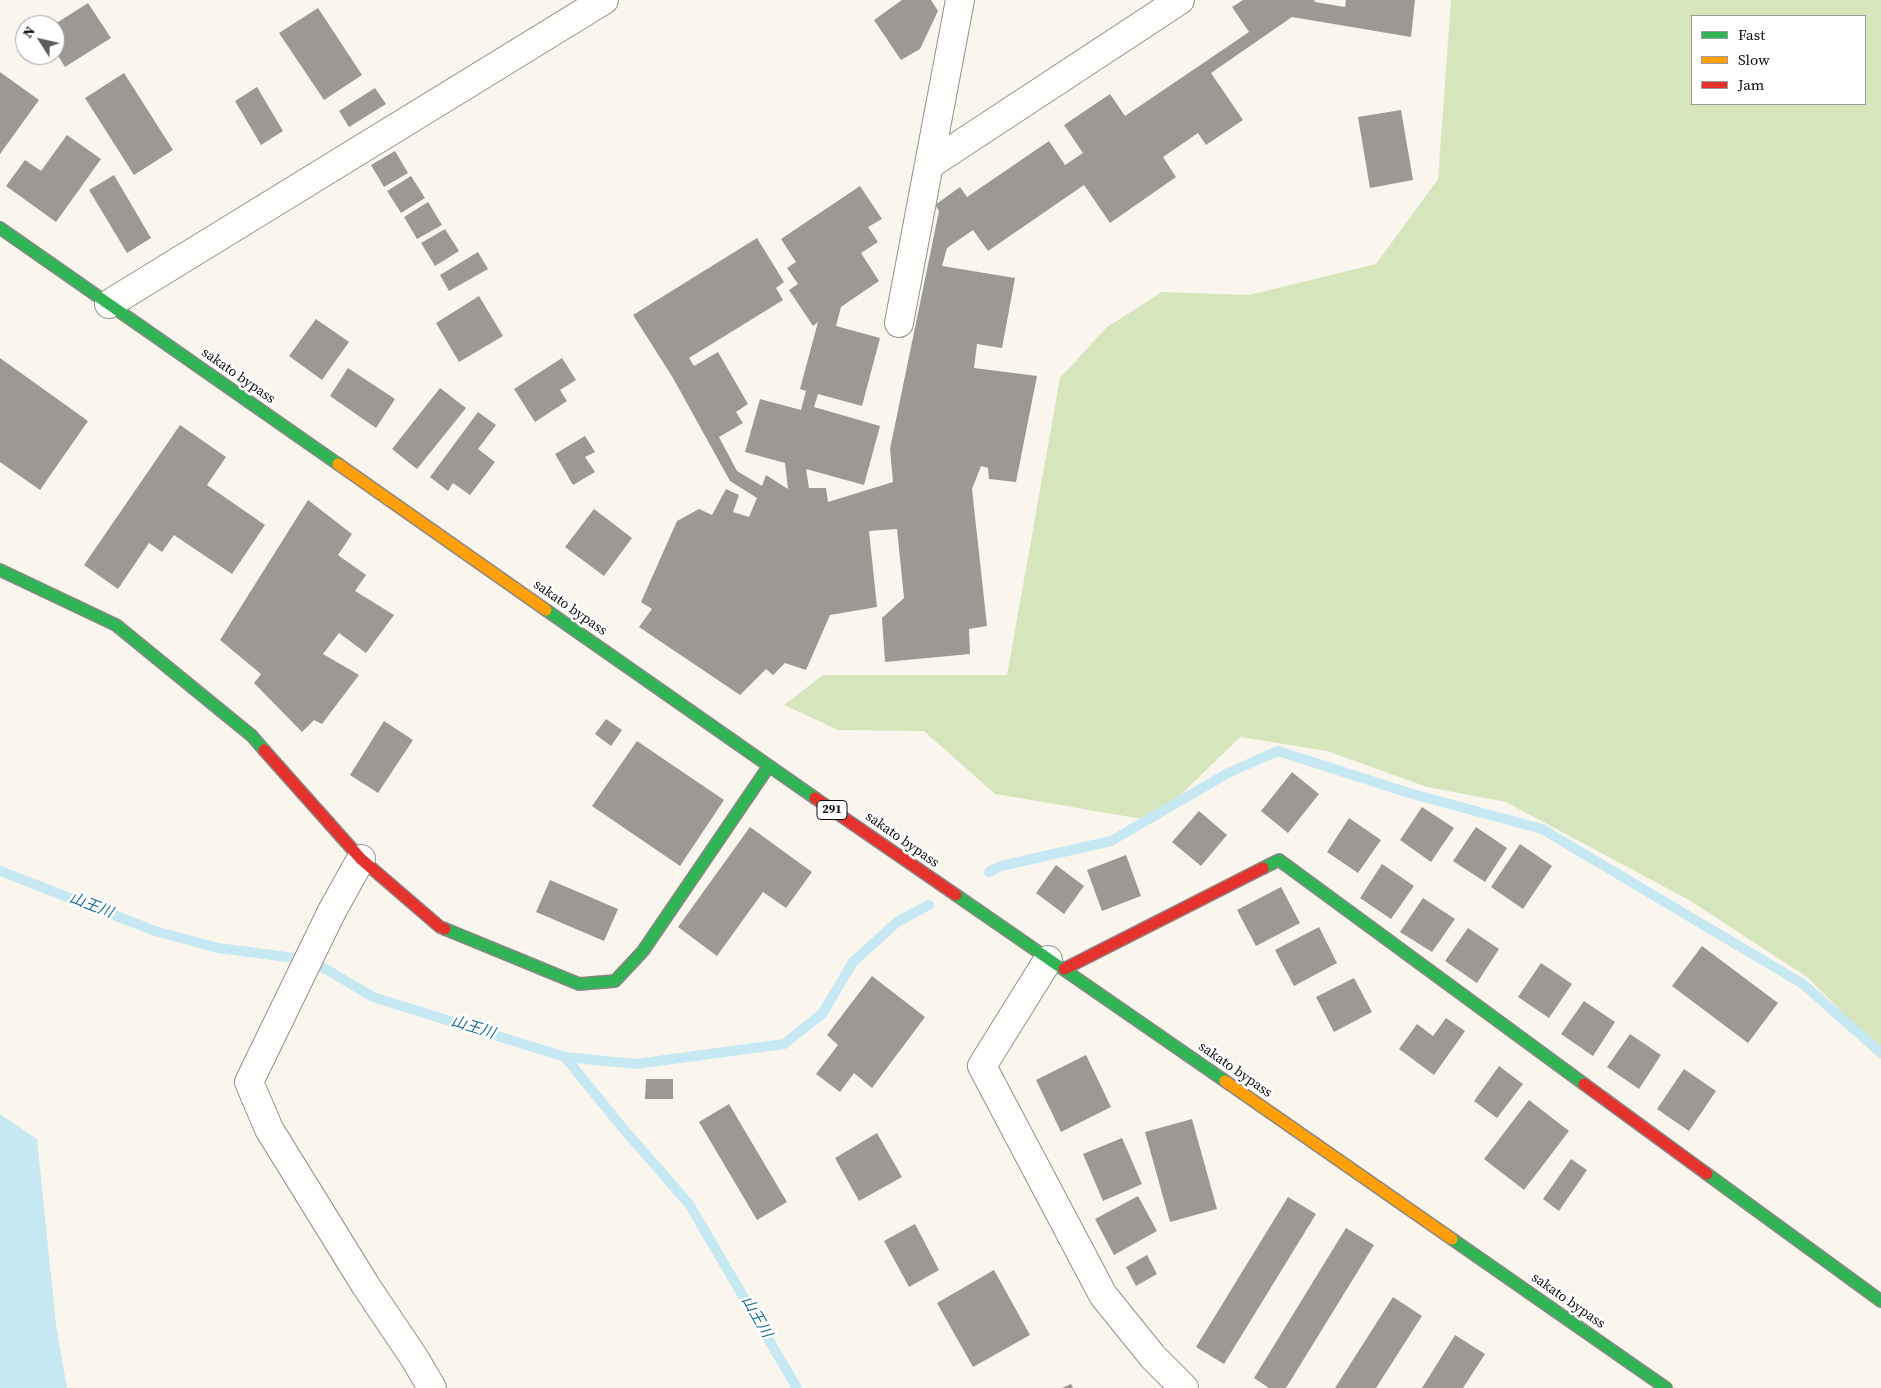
<!DOCTYPE html>
<meta charset="utf-8">
<style>
body{margin:0}
#map{position:relative;width:1881px;height:1388px;overflow:hidden;background:#faf6ee;font-family:"Source Serif 4",serif}
canvas{display:block}
.legend{position:absolute;left:1691px;top:15px;width:175px;height:90px;box-sizing:border-box;background:#fff;border:1px solid #9d9d9d;margin:0;padding:6px 9px;list-style:none;font-size:15px;color:#0b0b0b}
.legend li{display:flex;align-items:center;gap:10px;height:25px}
.legend b{width:25px;border:1px solid #9d9d9d}
.north{position:absolute;left:15px;top:15px;width:50px;height:50px;box-sizing:border-box;background:#fff;border:1px solid #9d9d9d;border-radius:50%;rotate:305deg;font-size:14px;font-weight:700;line-height:20px;text-align:center;color:#0b0b0b}
.north::after{content:'';display:block;margin:auto;width:18px;height:22px;background:#5f5d5a;clip-path:polygon(50% 0,100% 100%,50% 72%,0 100%)}
</style>
<div id="map">
<canvas width="1881" height="1388"></canvas>
<ul class="legend">
<li><b style="height:6px;background:#30b455"></b>Fast</li>
<li><b style="height:6px;background:#ff9f0a"></b>Slow</li>
<li><b style="height:6px;background:#e5322d"></b>Jam</li>
</ul>
<div class="north">N</div>
</div>
<script>
const c = document.querySelector('canvas').getContext('2d');
c.lineJoin = 'round';
function fillPath(path, color) { c.fillStyle = color; c.fill(path, 'evenodd'); }
const shape = rows => new Path2D(rows.map(r => 'M' + r).join(''));
function stroke(path, color, width, dash) { c.strokeStyle = color; c.lineWidth = width; c.lineCap = dash ? 'butt' : 'round'; c.setLineDash(dash || []); c.stroke(path); }
function drawText(font, color, halo, rows, align = 'center') {
  c.font = font + ' "Source Serif 4","Noto Sans JP",serif'; c.lineWidth = 5; c.setLineDash([]); c.textBaseline = 'middle'; c.strokeStyle = halo; c.fillStyle = color; for (const [text, x, y, turn = 0] of rows) {
    c.save(); c.translate(x, y); c.rotate((+turn || 0) * Math.PI / 180); c.textAlign = isNaN(turn) ? turn : align; if (halo) c.strokeText(text, 0, 0); c.fillText(text, 0, 0); c.restore();
  }
}
fillPath(shape([
 [1451,0,1881,0,1881,1051,1807,977,1689,900,1506,802,1427,787,1327,751,1240,737,1154,821,995,794,924,731,838,730,784,705,823,675,1007,675,1060,378,1107,327,1162,292,1249,295,1376,264,1438,179],
 [1692,16,1865,16,1865,104,1692,104]
]), '#d7e5bd');
fillPath(shape([
 [0,1114,37,1139,56,1325,67,1388,0,1388]
]), '#c6e8f2');
stroke(shape([
 [0,871,155,931,218,948,287,957,314,962,373,997,565,1057,636,1064,784,1044,822,1014,853,962,897,922,929,905],
 [989,872,1001,866,1111,841,1228,773,1278,751,1409,793,1542,829,1803,984,1881,1053],
 [565,1057,621,1126,689,1204,797,1388]
]), '#c6e8f2', 10);
fillPath(shape([
 [902,0,931,0,938,11,920,49,901,60,874,20],
 [1243,0,1314,0,1315,2,1345,7,1346,0,1415,0,1411,37,1292,17,1211,73,1243,120,1206,145,1198,133,1163,157,1176,177,1110,223,1084,185,988,251,973,230,947,248,942,266,1015,278,1002,348,977,344,974,368,1037,376,1016,482,989,479,988,468,981,466,972,489,987,626,969,629,970,654,885,662,882,618,904,598,897,529,869,531,877,607,830,615,806,670,785,663,773,675,766,669,740,695,639,627,652,609,641,602,677,521,699,509,712,515,726,489,739,495,733,512,749,517,757,498,730,481,673,378,633,315,757,238,784,282,776,288,783,300,689,358,694,366,718,352,748,404,736,412,743,423,719,437,737,471,762,486,766,475,788,489,785,463,745,452,760,399,801,410,806,391,800,389,818,322,813,326,789,290,798,284,787,268,796,262,781,239,860,186,882,219,868,227,878,242,861,253,879,281,841,307,836,326,880,338,862,406,818,394,814,407,880,426,864,485,806,469,809,488,826,488,828,502,893,482,890,449,939,211,935,205,960,187,967,197,1049,141,1065,165,1083,153,1064,125,1110,94,1125,116,1249,32,1232,7],
 [88,3,111,38,65,67,55,51,55,24],
 [318,8,362,75,324,100,279,33],
 [0,72,39,100,0,154],
 [124,73,173,150,134,175,85,98],
 [257,87,283,131,261,145,235,101],
 [375,88,386,104,349,127,339,111],
 [1401,110,1413,180,1370,188,1358,117],
 [67,135,101,159,56,222,6,186,25,160,41,171],
 [395,151,408,173,384,187,371,165],
 [114,175,151,238,127,253,89,190],
 [411,176,425,198,401,213,387,191],
 [428,202,442,225,417,239,404,217],
 [445,229,459,251,435,266,421,243],
 [478,252,488,269,449,291,440,275],
 [479,296,503,336,459,362,436,323],
 [316,319,349,342,322,380,289,356],
 [0,358,88,421,40,490,0,462],
 [562,358,576,380,560,390,567,401,535,422,514,389],
 [348,368,395,399,376,428,330,396],
 [440,388,466,408,417,469,392,449],
 [478,412,496,425,478,449,495,462,470,495,453,483,448,491,430,477],
 [180,425,226,457,207,485,265,525,232,574,174,535,162,552,149,543,118,589,84,565],
 [585,436,595,452,585,457,595,472,573,485,555,454],
 [308,500,352,534,338,555,366,575,355,591,394,615,366,653,339,633,323,654,359,675,322,724,314,720,302,732,254,683,261,674,220,640],
 [594,509,632,538,604,576,565,547],
 [606,719,622,730,611,746,595,734],
 [384,721,413,740,378,793,350,775],
 [637,741,724,800,680,866,592,806],
 [1292,772,1319,794,1288,833,1261,811],
 [1422,807,1454,828,1431,862,1400,840],
 [1199,811,1227,835,1201,866,1172,842],
 [1349,818,1381,840,1358,873,1327,852],
 [750,827,812,872,786,908,763,892,717,956,678,927],
 [1476,827,1507,848,1485,882,1453,861],
 [1520,844,1552,866,1523,909,1491,887],
 [1126,855,1141,896,1102,911,1087,870],
 [1382,864,1414,886,1391,919,1360,898],
 [1056,865,1084,886,1064,914,1036,893],
 [550,880,618,909,604,941,536,912],
 [1281,887,1300,923,1256,946,1237,910],
 [1423,898,1455,919,1432,952,1400,932],
 [1319,927,1337,963,1294,986,1275,950],
 [1468,928,1499,949,1477,983,1445,961],
 [1702,946,1778,1003,1748,1043,1672,986],
 [1541,963,1572,984,1549,1018,1518,997],
 [872,976,925,1017,872,1088,854,1073,840,1092,816,1074,838,1045,827,1035],
 [1354,978,1372,1012,1334,1032,1316,997],
 [1584,1001,1615,1022,1593,1056,1561,1034],
 [1446,1018,1465,1031,1434,1075,1399,1049,1417,1024,1433,1036],
 [1630,1034,1661,1055,1639,1089,1607,1067],
 [1086,1055,1111,1107,1061,1132,1036,1080],
 [1499,1066,1523,1084,1497,1118,1474,1101],
 [1684,1069,1716,1091,1689,1131,1657,1109],
 [646,1079,673,1079,673,1099,645,1099],
 [1529,1100,1569,1131,1524,1190,1484,1159],
 [729,1104,787,1202,757,1220,699,1122],
 [1192,1119,1217,1209,1170,1222,1145,1132],
 [877,1133,902,1177,859,1201,835,1158],
 [1122,1138,1142,1184,1103,1201,1083,1154],
 [1571,1159,1587,1170,1559,1211,1543,1199],
 [1138,1196,1157,1231,1114,1255,1095,1219],
 [1288,1197,1316,1214,1224,1364,1196,1347],
 [915,1224,939,1270,909,1287,884,1241],
 [1346,1228,1374,1245,1286,1388,1269,1388,1254,1378],
 [1147,1255,1157,1274,1136,1286,1126,1267],
 [994,1270,1030,1335,973,1367,937,1303],
 [1393,1297,1422,1316,1376,1388,1335,1388],
 [1455,1335,1485,1354,1463,1388,1422,1388],
 [1071,1384,1073,1388,1062,1388]
]), '#9c9995');
const street = shape([
 [929,165,1180,0],
 [109,304,604,0],
 [899,323,960,0],
 [361,859,332,911,249,1082,269,1129,366,1286,415,1359,432,1388],
 [1048,960,982,1066,1103,1295,1153,1357,1184,1388]
]);
const fast = shape([
 [0,228,338,464],
 [0,570,116,625,252,736,264,750],
 [546,610,815,798],
 [1263,868,1279,860,1584,1084],
 [956,895,1225,1081],
 [445,929,579,984,615,981,643,951,769,766],
 [1707,1174,1881,1301],
 [1452,1239,1666,1388]
]);
const slow = shape([
 [338,464,546,610],
 [1225,1081,1452,1239]
]);
const jam = shape([
 [264,750,361,859,440,927,445,929],
 [815,798,956,895],
 [1064,969,1263,868],
 [1584,1084,1707,1174]
]);
stroke(street, '#93918d', 30);
stroke(fast, '#898784', 14);
stroke(slow, '#898784', 14);
stroke(jam, '#898784', 14);
stroke(street, '#fefefc', 28);
stroke(fast, '#30b455', 11);
stroke(slow, '#ff9f0a', 11);
stroke(jam, '#e5322d', 11);
for (const [x, y, w] of [
 [832,810,30]
]) { const box = new Path2D(); box.roundRect(x - w / 2, y - 9.5, w, 19, 4); c.fillStyle = '#fff'; c.fill(box); stroke(box, '#0b0b0b', 1); }
drawText('bold 12px', '#0b0b0b', null, [
 ["291",832,810]
]);
drawText('14px', '#0b0b0b', '#fff', [
 ["sakato bypass",238,376,35],
 ["sakato bypass",570,608,35],
 ["sakato bypass",902,840,35],
 ["sakato bypass",1235,1070,35],
 ["sakato bypass",1568,1301,35]
]);
drawText('italic 15px', '#196e98', '#fff', [
 ["山王川",91,906,21],
 ["山王川",473,1028,17],
 ["山王川",756,1317,60]
]);
</script>
